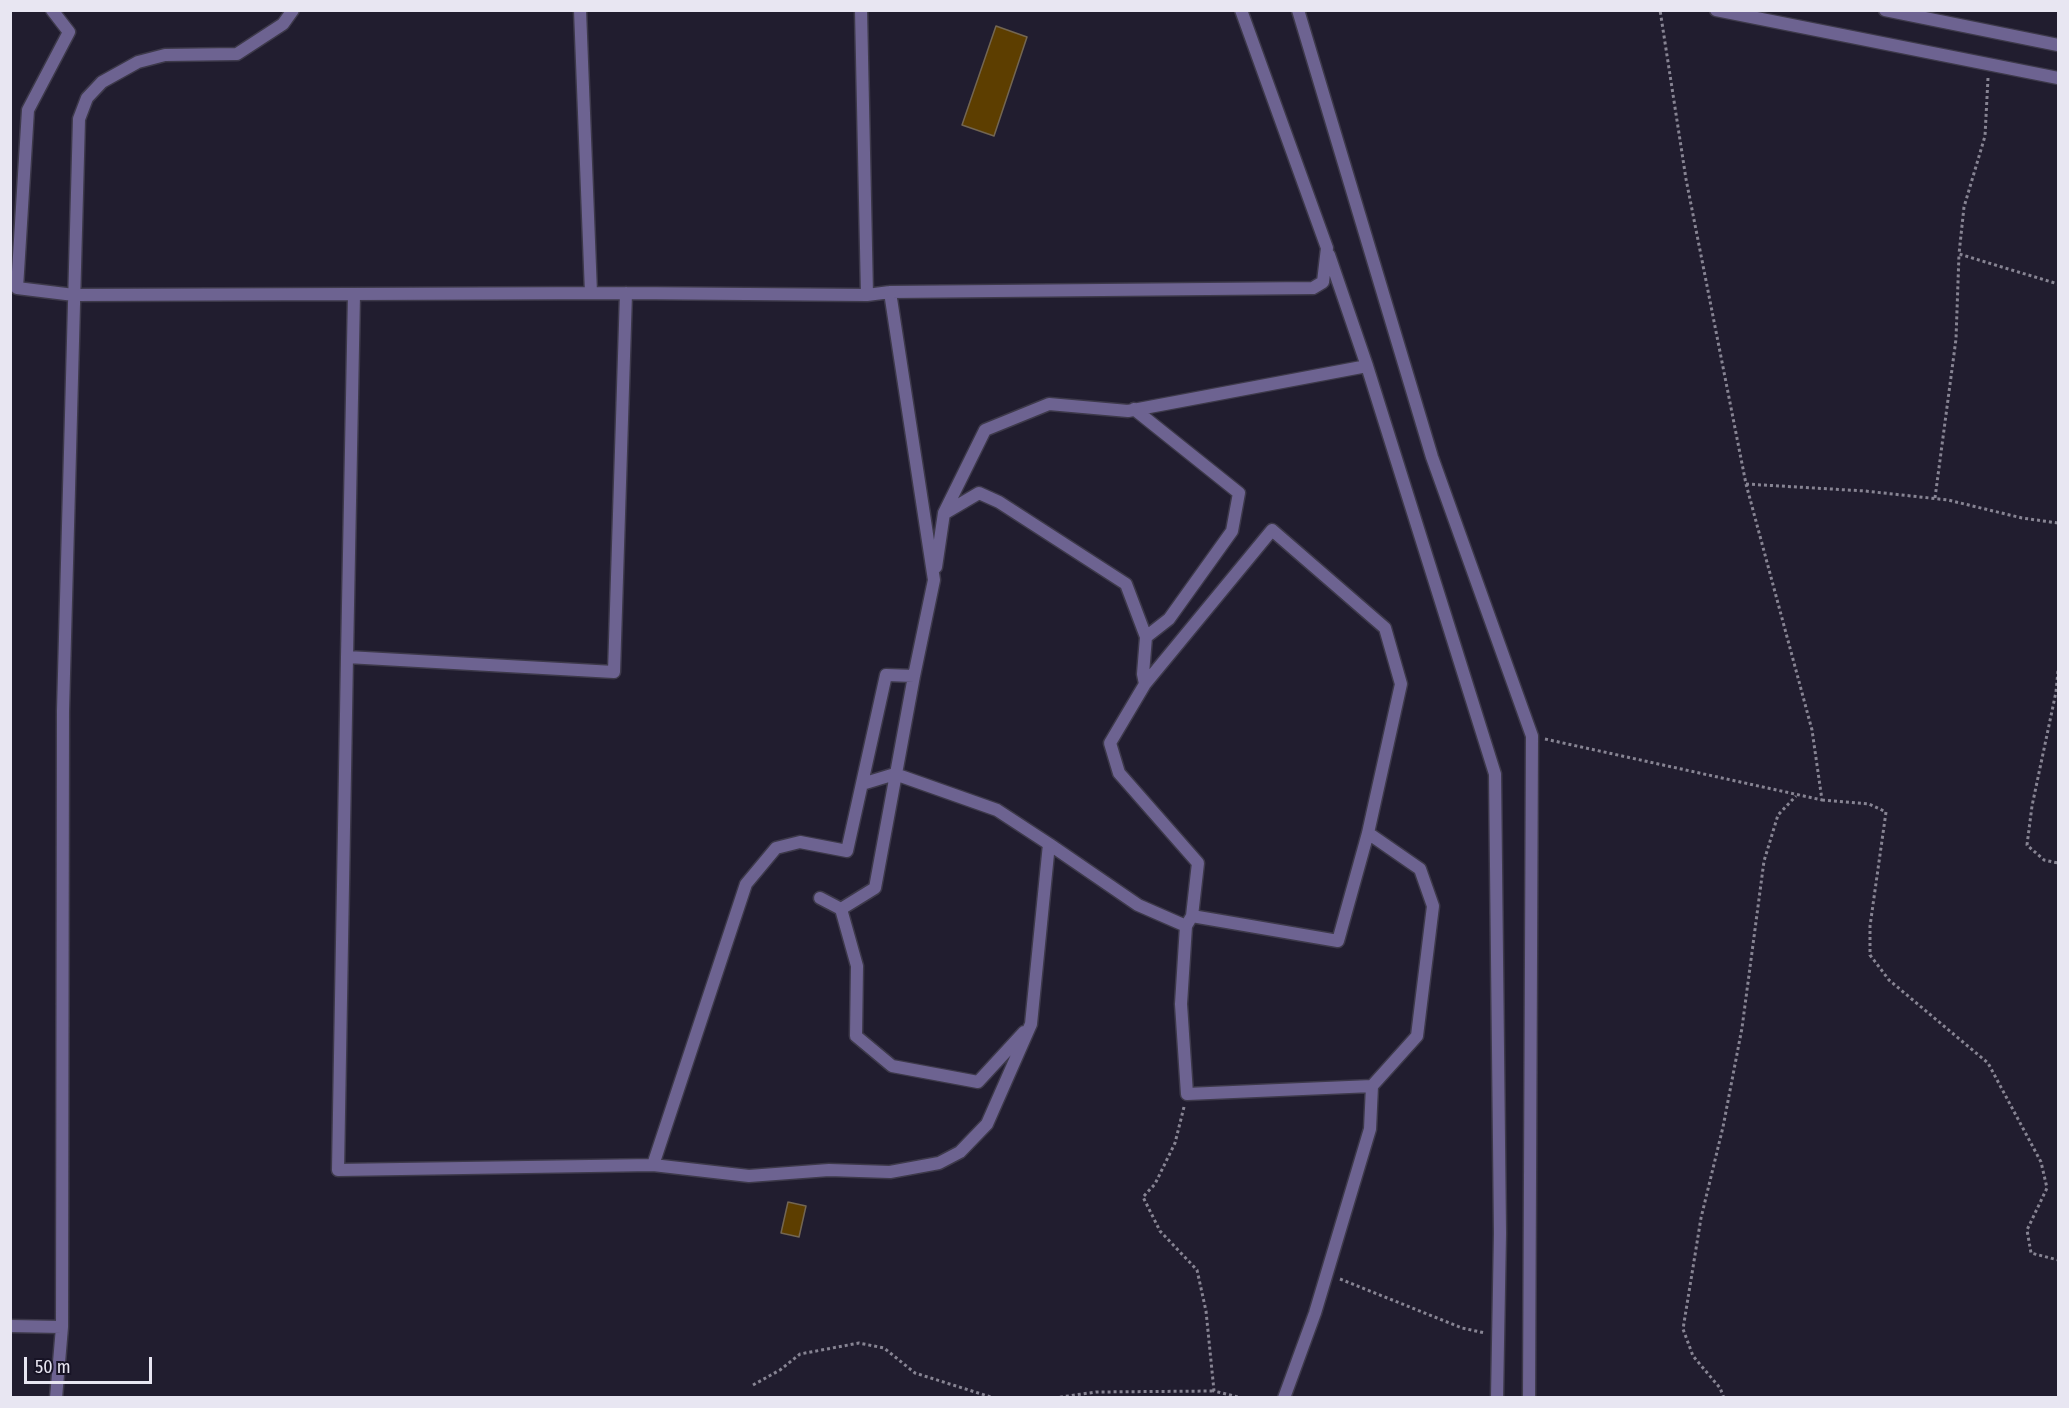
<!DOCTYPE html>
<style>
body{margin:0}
#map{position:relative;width:2069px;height:1408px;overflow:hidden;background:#211d2f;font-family:"Fira Sans Condensed",sans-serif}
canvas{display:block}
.frame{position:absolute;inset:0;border:12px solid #e8e6f2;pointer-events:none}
.scale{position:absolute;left:24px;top:1357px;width:128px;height:27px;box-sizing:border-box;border:3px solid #e8e6f2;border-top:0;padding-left:8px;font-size:18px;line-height:21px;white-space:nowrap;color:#e8e6f2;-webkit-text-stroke:4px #171325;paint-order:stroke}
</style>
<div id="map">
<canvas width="2069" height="1408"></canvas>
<div class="frame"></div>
<div class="scale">50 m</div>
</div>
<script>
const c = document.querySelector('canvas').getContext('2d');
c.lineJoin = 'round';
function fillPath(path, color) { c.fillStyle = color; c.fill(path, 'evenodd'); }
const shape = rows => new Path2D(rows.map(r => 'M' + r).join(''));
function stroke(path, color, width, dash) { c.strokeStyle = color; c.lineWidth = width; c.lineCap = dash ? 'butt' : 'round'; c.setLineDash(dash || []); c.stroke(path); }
const building = shape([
 [996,26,1027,37,994,136,962,125,996,26],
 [788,1202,806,1206,799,1237,781,1233,788,1202]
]);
fillPath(building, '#5d3e00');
stroke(building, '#736652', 1.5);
const minor = shape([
 [52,10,69,32,28,110,17,288,74,295,626,293,867,295,890,292,1313,288,1323,282,1327,248,1241,10],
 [580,10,591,293],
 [861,10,867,295],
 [1298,10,1432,457,1532,736,1529,1398],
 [1716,10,2058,78],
 [1885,10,2058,45],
 [1329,255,1367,366,1495,774,1500,1233,1497,1398],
 [354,294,347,657,614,672,626,293],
 [945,513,979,493,999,502,1126,584,1146,637],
 [936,567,944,513,985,430,1049,404,1128,411,1367,366],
 [347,657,338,1170,653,1165,746,884,776,848,800,842,847,851,886,675,914,676,934,580,890,292],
 [1145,684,1272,530,1385,628,1401,684,1368,833,1338,941,1192,916],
 [1049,844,1138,905,1186,926,1192,916,1198,863,1119,773,1110,743,1145,684,1143,674,1146,637,1169,619,1232,531,1239,493,1134,409],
 [820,898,841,909,875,888,914,676],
 [841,909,857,966,856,1036,892,1066,978,1082,1024,1032],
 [1186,926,1181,1004,1187,1094,1372,1086,1417,1036,1433,906,1420,869,1368,833],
 [653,1165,749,1176,829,1170,890,1172,939,1163,960,1152,987,1124,1031,1024,1049,844,997,810,895,774,862,784],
 [10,1326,62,1327],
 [56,1398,62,1327,63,711,79,119,87,98,102,82,138,62,165,55,237,54,283,24,293,10],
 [1284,1398,1315,1313,1370,1129,1372,1086]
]);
stroke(minor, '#3d394a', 15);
stroke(shape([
 [1988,78,1985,136,1964,207,1959,254,2058,284],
 [1746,484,1865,491,1948,500,2022,518,2058,523],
 [1935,498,1956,339,1959,254],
 [2058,671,2056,692,2032,806,2027,845,2044,860,2058,863],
 [1545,739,1822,800,1812,730,1746,484,1686,179,1660,10],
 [1822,800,1869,804,1886,812,1870,926,1870,955,1889,980,1988,1063,2041,1162,2047,1188,2027,1230,2031,1253,2058,1260],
 [1184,1107,1175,1143,1155,1184,1143,1197,1160,1231,1197,1270,1206,1311,1214,1391,1242,1398],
 [1340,1279,1462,1328,1485,1333],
 [753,1385,780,1370,800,1354,859,1343,884,1348,915,1373,994,1398],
 [1054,1398,1096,1392,1214,1391],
 [1724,1398,1720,1388,1693,1356,1683,1329,1701,1218,1723,1127,1742,1028,1764,861,1778,815,1796,796]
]), '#878493', 3, [3, 3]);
stroke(minor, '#6d6391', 12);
</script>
